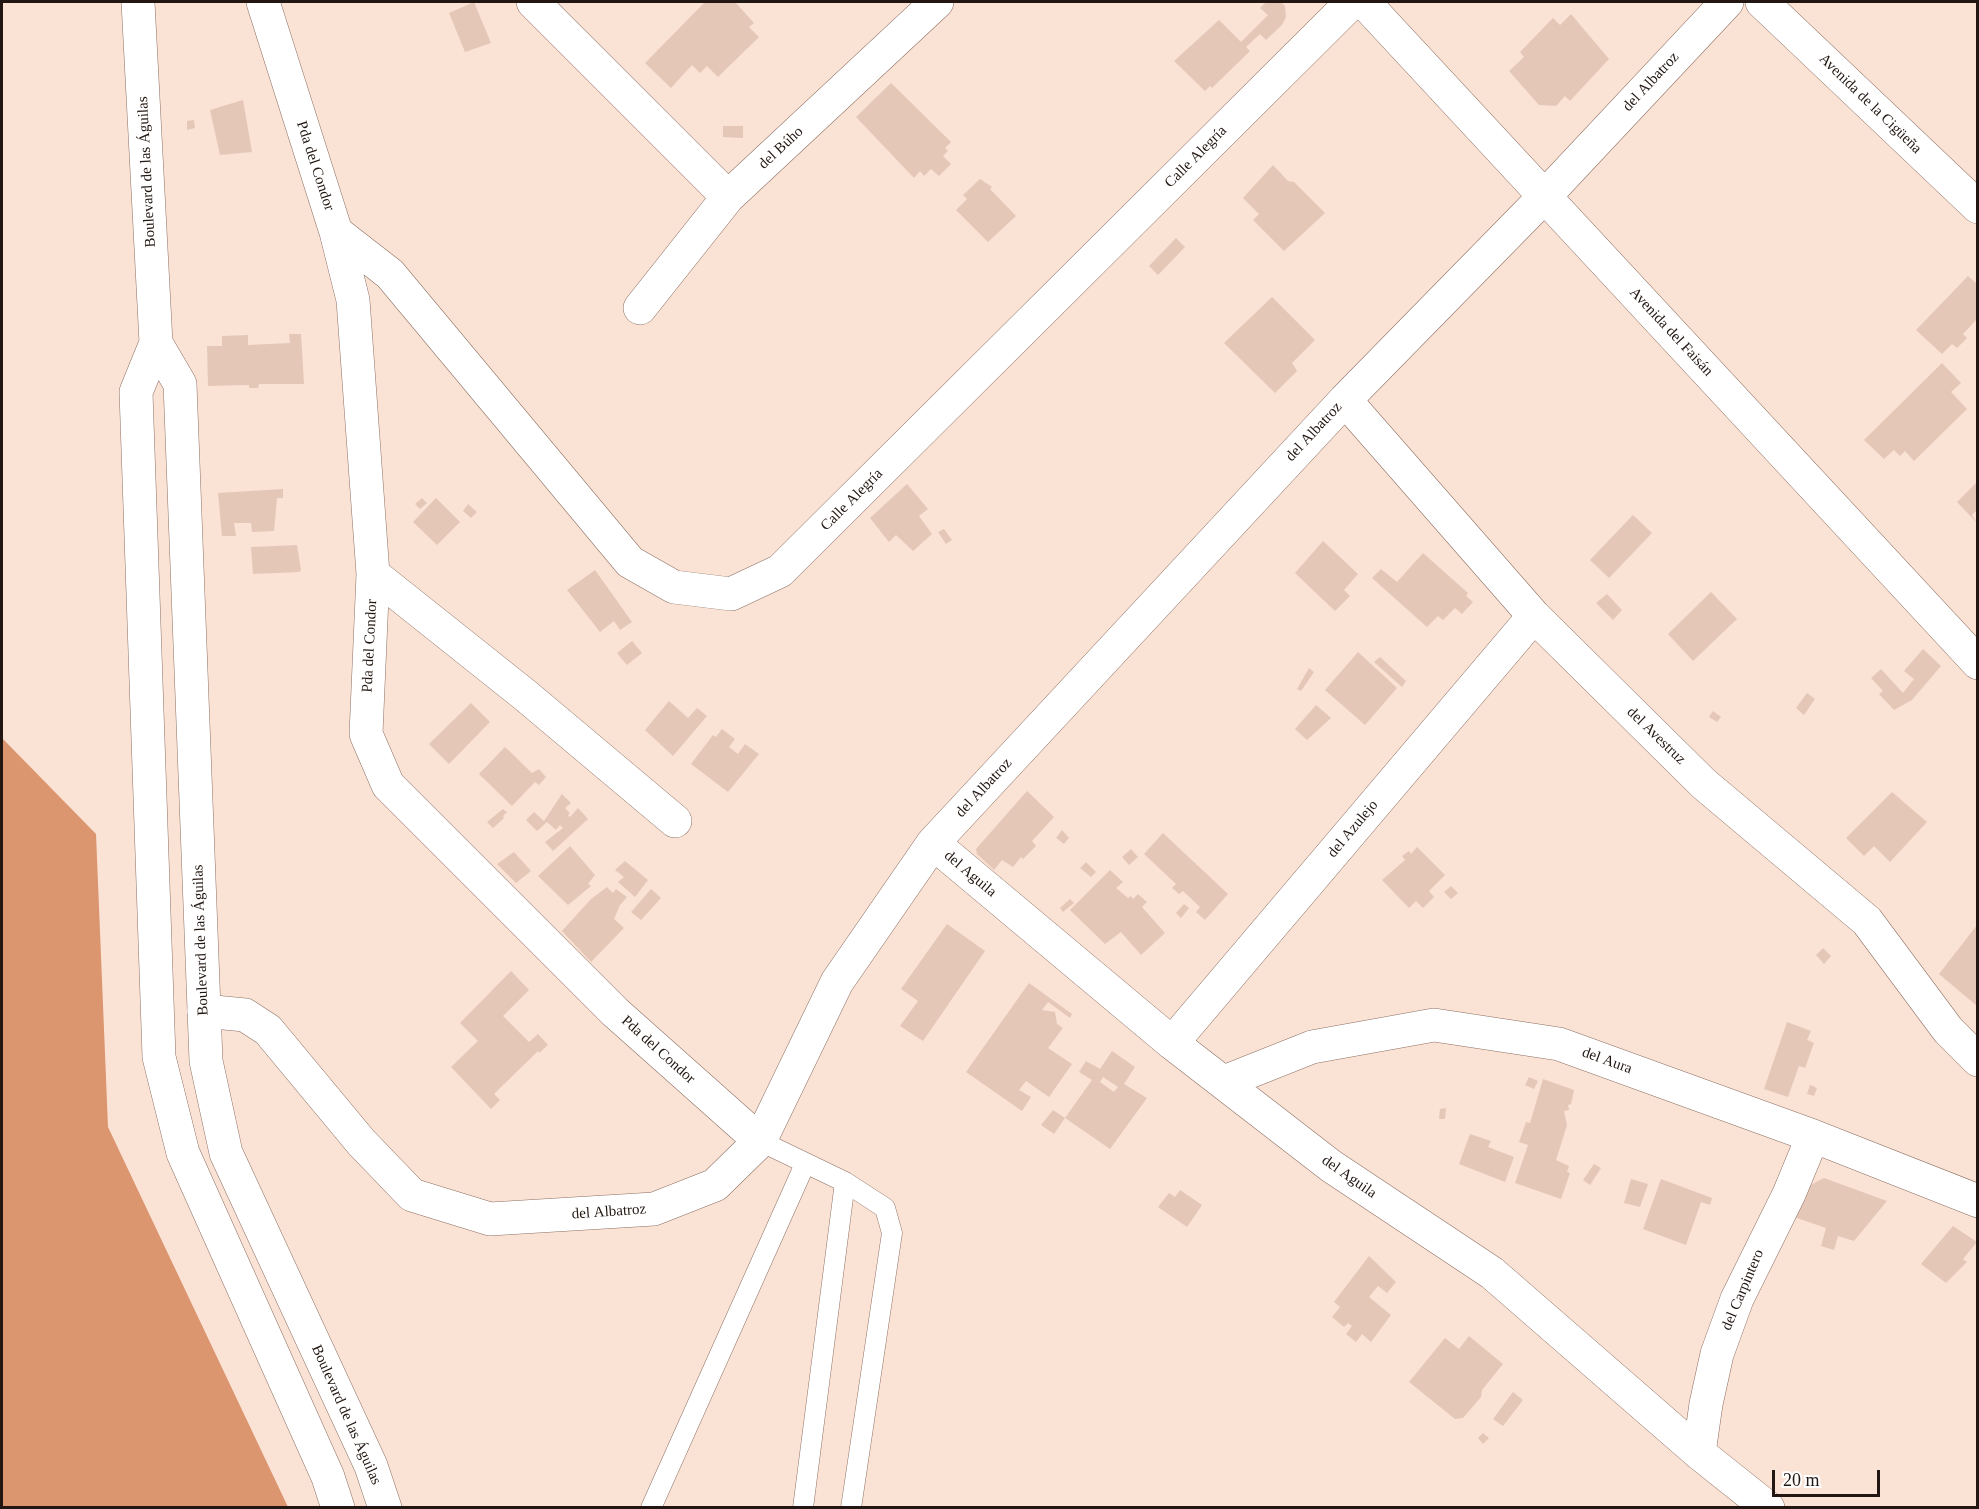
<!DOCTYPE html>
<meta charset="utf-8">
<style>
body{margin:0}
#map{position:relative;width:1979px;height:1509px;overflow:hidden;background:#fae2d5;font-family:Georgia,serif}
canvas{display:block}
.frame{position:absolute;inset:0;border:3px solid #211611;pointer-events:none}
.scale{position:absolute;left:1772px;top:1470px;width:108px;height:27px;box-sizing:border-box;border:3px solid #211611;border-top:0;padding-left:8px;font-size:18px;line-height:21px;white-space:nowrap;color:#211611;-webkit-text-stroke:4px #fff;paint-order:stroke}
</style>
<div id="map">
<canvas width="1979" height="1509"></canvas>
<div class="frame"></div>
<div class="scale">20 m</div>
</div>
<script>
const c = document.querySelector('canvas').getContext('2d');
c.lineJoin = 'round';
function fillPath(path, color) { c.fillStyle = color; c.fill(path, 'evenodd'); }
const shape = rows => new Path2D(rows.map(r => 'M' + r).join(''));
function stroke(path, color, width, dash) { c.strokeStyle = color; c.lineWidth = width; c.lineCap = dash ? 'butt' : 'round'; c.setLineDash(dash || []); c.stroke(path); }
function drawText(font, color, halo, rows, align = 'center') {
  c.font = font + ' Georgia,serif'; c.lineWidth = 6; c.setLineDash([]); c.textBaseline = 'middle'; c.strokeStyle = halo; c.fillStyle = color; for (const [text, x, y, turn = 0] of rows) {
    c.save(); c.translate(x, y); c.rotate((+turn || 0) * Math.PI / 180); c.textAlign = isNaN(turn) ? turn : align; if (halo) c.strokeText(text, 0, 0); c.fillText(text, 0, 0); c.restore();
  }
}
fillPath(shape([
 [2,738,96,834,108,1127,288,1507,2,1507]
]), '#db956f');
fillPath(shape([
 [474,2,491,43,465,52,449,13],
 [705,2,735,2,754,23,749,27,759,37,718,77,707,66,700,73,692,65,671,88,645,63],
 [1266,2,1281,2,1285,6,1286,17,1282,25,1266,40,1260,34,1246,47,1250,51,1212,88,1210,86,1205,91,1174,61,1219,20,1241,42,1268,15,1260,8],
 [1571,14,1609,59,1570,101,1565,96,1556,106,1539,105,1509,71,1524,57,1520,52,1553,18,1560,25],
 [891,83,951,142,945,148,948,151,943,156,951,164,939,176,931,169,924,176,920,171,914,178,856,117],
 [243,100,252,152,220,155,210,110],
 [194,120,195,128,187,130,187,121],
 [723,126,743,126,743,138,723,137],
 [1273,165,1288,181,1294,182,1325,213,1284,251,1253,220,1259,214,1243,198],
 [980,179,992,187,990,189,1016,216,988,242,956,210,967,199,963,195],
 [1176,238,1185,247,1158,275,1149,266],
 [1968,276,1977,284,1977,319,1963,334,1967,338,1957,348,1952,344,1942,354,1916,330],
 [1272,297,1315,340,1292,363,1297,371,1275,393,1224,343],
 [289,334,301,334,304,384,259,384,258,388,249,388,249,385,208,386,207,346,222,346,222,336,248,335,248,345,290,343],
 [1942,363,1961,383,1951,392,1967,409,1914,461,1905,451,1900,456,1894,450,1884,459,1864,440],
 [1977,482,1977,510,1972,515,1977,523,1957,502],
 [907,484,928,509,919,516,932,534,913,551,896,535,889,542,870,518],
 [283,489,283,498,277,498,274,531,252,532,251,523,234,523,236,536,222,536,218,493],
 [422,498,427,503,420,509,415,504],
 [436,498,460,522,437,545,413,522],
 [468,504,477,512,471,518,463,511],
 [1633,515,1652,533,1609,578,1590,560],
 [944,529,952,540,946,544,938,532],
 [1323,541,1358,574,1344,590,1350,596,1335,611,1295,573],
 [297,545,301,570,299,572,253,574,251,547],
 [1423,553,1468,593,1466,596,1473,602,1462,614,1455,608,1443,620,1438,616,1427,627,1372,578,1381,569,1397,582],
 [595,570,632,622,620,630,614,621,600,632,567,590],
 [1711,592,1737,619,1693,661,1668,634],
 [1607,594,1622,610,1613,620,1596,603],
 [632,641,642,653,627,665,617,653],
 [1923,649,1941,666,1912,700,1894,710,1879,694,1883,691,1871,678,1881,669,1903,693,1914,679,1904,671],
 [1358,652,1397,688,1365,725,1325,690],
 [1380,657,1406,681,1402,687,1374,662],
 [1309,668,1314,672,1301,691,1297,689],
 [1807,693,1815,699,1804,715,1796,708],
 [669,701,688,718,697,708,707,716,673,756,645,730],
 [471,703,490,722,449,764,429,744],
 [1316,705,1331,718,1307,740,1295,729],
 [1713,711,1721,717,1717,722,1709,717],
 [722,729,735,739,729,747,738,754,745,744,759,754,728,792,691,764,713,735,716,737],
 [505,747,532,773,539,769,546,777,539,785,535,782,512,806,479,774],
 [1027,791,1054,817,1032,841,1036,846,1023,859,1021,857,1013,867,1002,860,994,870,977,854,976,849],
 [1892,792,1927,822,1890,862,1874,846,1864,856,1846,838],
 [562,794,571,803,565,808,570,813,568,815,570,817,578,808,588,819,553,851,545,842,563,828,560,825,556,830,547,822,537,831,526,820,534,812,544,821],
 [503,809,507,812,503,816,504,818,493,828,487,822],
 [1062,830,1069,838,1064,844,1056,838],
 [1163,833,1228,894,1205,920,1196,912,1200,907,1183,891,1179,894,1172,888,1176,884,1144,854],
 [570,846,595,875,588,884,591,886,568,905,538,876],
 [1417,847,1445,875,1429,891,1434,897,1423,908,1416,901,1409,908,1382,880,1405,860,1402,856,1409,851,1411,854],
 [1131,849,1138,857,1129,865,1122,857],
 [514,852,531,871,516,883,497,864],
 [625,861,648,880,635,897,618,882,624,877,615,870],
 [1086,862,1096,872,1091,877,1080,868],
 [1110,870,1123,882,1116,888,1128,898,1131,896,1133,899,1138,894,1147,902,1142,907,1165,933,1141,955,1121,932,1105,944,1070,910],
 [1451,886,1458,893,1451,899,1444,892],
 [607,887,613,893,616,889,627,897,620,905,614,919,624,928,591,962,562,931,591,899],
 [651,889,661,898,641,920,631,912],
 [1070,899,1074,903,1063,912,1060,908],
 [1184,904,1189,908,1181,918,1176,913],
 [947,924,985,951,923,1041,900,1026,918,1001,901,989],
 [1977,925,1977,1006,1939,974],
 [1823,948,1831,956,1824,964,1816,955],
 [511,971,529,990,503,1016,529,1042,538,1034,548,1045,539,1053,538,1051,494,1094,500,1100,491,1109,451,1067,478,1041,460,1023],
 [1029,983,1072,1014,1070,1018,1048,1002,1042,1010,1055,1012,1057,1024,1063,1028,1048,1048,1072,1064,1049,1097,1026,1081,1019,1090,1031,1097,1022,1111,966,1072],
 [1787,1022,1811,1031,1807,1040,1814,1043,1805,1068,1799,1066,1788,1097,1764,1089],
 [1112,1051,1135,1067,1124,1084,1147,1098,1110,1149,1065,1118,1092,1080,1079,1072,1086,1061,1100,1069],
 [1103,1077,1118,1087,1114,1092,1100,1082],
 [1529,1077,1538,1081,1534,1089,1525,1085],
 [1543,1079,1574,1090,1571,1104,1568,1105,1569,1110,1564,1111,1567,1125,1556,1160,1569,1166,1567,1172,1570,1173,1561,1199,1515,1183,1528,1145,1519,1142,1526,1122,1530,1123],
 [1810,1085,1817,1088,1814,1096,1807,1094],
 [1446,1108,1445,1119,1439,1119,1440,1109],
 [1053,1110,1065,1118,1054,1134,1041,1125],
 [1470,1134,1491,1141,1488,1147,1514,1157,1505,1182,1459,1164],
 [1594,1164,1601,1168,1590,1185,1583,1180],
 [1824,1178,1887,1201,1854,1241,1838,1236,1834,1250,1821,1246,1826,1228,1794,1217,1803,1189],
 [1631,1179,1648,1184,1640,1207,1624,1203],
 [1661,1179,1712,1198,1710,1205,1701,1202,1686,1245,1643,1229],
 [1180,1190,1202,1205,1187,1227,1158,1207,1169,1193,1175,1197],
 [1953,1226,1977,1242,1963,1259,1967,1262,1946,1283,1921,1264],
 [1369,1256,1396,1282,1387,1293,1378,1286,1369,1297,1391,1315,1371,1342,1362,1334,1356,1342,1346,1334,1352,1326,1348,1323,1344,1327,1332,1317,1340,1307,1334,1302],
 [1469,1336,1503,1364,1482,1390,1481,1397,1463,1418,1455,1419,1409,1382,1445,1338,1459,1349],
 [1513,1392,1523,1400,1503,1426,1493,1419],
 [1483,1433,1489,1438,1483,1444,1478,1438]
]), '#e5c7b8');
const service = shape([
 [760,1141,845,1182,885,1208,892,1233,851,1508],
 [651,1508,805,1164],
 [803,1508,845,1182]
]);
const minor = shape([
 [263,2,336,232,353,300,373,574,366,734,388,785,615,1012,760,1141],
 [533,2,728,197],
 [1364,2,1978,663],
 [1762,2,1978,207],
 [336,232,390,274,630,562,674,587,731,594,780,571,1352,2],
 [640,308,728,197,937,2],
 [1345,400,1534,616,1704,784,1867,921,1948,1030,1978,1060],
 [373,574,525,695,675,821],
 [933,843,1172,1043,1331,1166,1492,1273,1699,1453,1768,1508],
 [204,1011,245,1015,268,1030,361,1142,412,1195,490,1219,654,1209,715,1185,760,1141,837,982,933,843,1345,400,1545,196,1727,2],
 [1172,1043,1534,616],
 [1224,1082,1312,1047,1434,1025,1559,1044,1813,1136,1978,1201],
 [1699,1453,1706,1404,1717,1354,1737,1299,1789,1194,1813,1136]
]);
const secondary = shape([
 [138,2,156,343,136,392,159,1057,183,1153,328,1477,338,1508],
 [156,343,180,384,206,1061,226,1153,371,1466,385,1508]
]);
stroke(service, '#8c7063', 21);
stroke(minor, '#8c7063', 34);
stroke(secondary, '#8c7063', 34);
stroke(service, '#fff', 20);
stroke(minor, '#fff', 33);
stroke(secondary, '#fff', 33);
drawText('15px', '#211611', '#fff', [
 ["del Albatroz",1651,82,-47],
 ["Avenida de la Cigüeña",1870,104,44],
 ["del Búho",781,148,-43],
 ["Calle Alegría",1196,157,-45],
 ["Pda del Condor",315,166,72],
 ["Boulevard de las Águilas",147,172,-93],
 ["Avenida del Faisán",1671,332,47],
 ["del Albatroz",1314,432,-47],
 ["Calle Alegría",852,500,-45],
 ["Pda del Condor",370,646,-87],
 ["del Avestruz",1656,736,44],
 ["del Albatroz",984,788,-47],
 ["del Azulejo",1353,829,-50],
 ["del Aguila",970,874,40],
 ["Boulevard de las Águilas",201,940,-92],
 ["Pda del Condor",658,1050,42],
 ["del Aura",1607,1061,20],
 ["del Aguila",1349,1177,35],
 ["del Albatroz",609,1212,-4],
 ["del Carpintero",1743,1290,-67],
 ["Boulevard de las Águilas",346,1415,66]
]);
</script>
